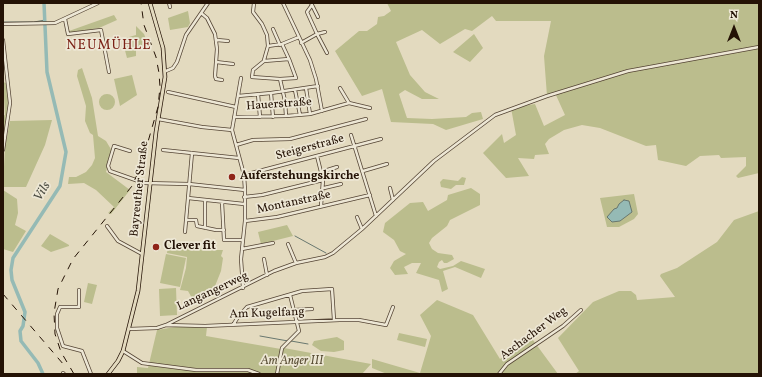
<!DOCTYPE html>
<meta charset="utf-8">
<style>
body{margin:0}
#map{position:relative;width:762px;height:377px;overflow:hidden;background:#e3dabf;font-family:Vollkorn,serif}
canvas{display:block}
.frame{position:absolute;inset:0;border:4px solid #241205;pointer-events:none}
.north{position:absolute;left:714px;top:8px;width:40px;height:40px;-webkit-text-stroke:3px #ede7d5;paint-order:stroke;rotate:0deg;font-size:11px;font-weight:700;line-height:16px;text-align:center;color:#241205}
.north::after{content:'';display:block;margin:auto;width:14px;height:18px;background:#241205;clip-path:polygon(50% 0,100% 100%,50% 72%,0 100%)}
</style>
<div id="map">
<canvas width="762" height="377"></canvas>
<div class="frame"></div>
<div class="north">N</div>
</div>
<script>
const c = document.querySelector('canvas').getContext('2d');
c.lineJoin = 'round';
function fillPath(path, color) { c.fillStyle = color; c.fill(path, 'evenodd'); }
const shape = rows => new Path2D(rows.map(r => 'M' + r).join(''));
function stroke(path, color, width, dash) { c.strokeStyle = color; c.lineWidth = width; c.lineCap = dash ? 'butt' : 'round'; c.setLineDash(dash || []); c.stroke(path); }
function drawText(font, color, halo, rows, align = 'center') {
  c.font = font + ' Vollkorn,serif'; c.lineWidth = 3.5; c.setLineDash([]); c.textBaseline = 'middle'; c.strokeStyle = halo; c.fillStyle = color; for (const [text, x, y, turn = 0] of rows) {
    c.save(); c.translate(x, y); c.rotate((+turn || 0) * Math.PI / 180); c.textAlign = isNaN(turn) ? turn : align; if (halo) c.strokeText(text, 0, 0); c.fillText(text, 0, 0); c.restore();
  }
}
fillPath(shape([
 [387,3,759,3,759,173,738,178,736,176,746,166,746,157,721,158,719,155,700,156,686,166,658,160,656,145,646,146,600,128,582,125,564,130,549,139,545,144,549,154,535,155,534,159,518,158,529,176,506,178,483,153,502,134,504,143,516,135,511,108,535,104,544,126,565,115,555,93,547,96,544,56,551,21,496,21,492,16,472,31,465,29,440,44,422,30,396,42,410,75,425,92,439,99,422,99,405,90,399,94,407,118,432,119,466,117,472,113,481,112,483,119,446,130,433,124,391,122,382,89,362,96,335,51,359,31,367,31,377,24,378,17,384,16,391,11],
 [188,11,190,23,188,27,170,30,168,18],
 [114,15,117,20,99,28,70,33,69,31],
 [136,26,144,34,148,44,136,50,136,56,127,58,122,39,136,35],
 [474,34,483,48,470,62,453,52],
 [82,68,92,98,98,136,106,141,112,151,106,172,130,190,111,214,108,213,114,207,96,190,84,183,68,184,69,177,76,177,86,172,92,165,95,158,93,135,90,133,85,121,86,106,77,76,78,70],
 [132,75,137,95,120,106,114,79],
 [3,82,6,83,9,99,9,112,3,144,3,116,5,115],
 '99 102a8 8 0 1 1 16 0a8 8 0 1 1-16 0Z',
 [52,120,45,145,26,187,3,187,5,146,10,121],
 [462,177,466,178,464,185,456,185,451,189,441,187,440,182,443,179,458,181],
 [471,188,480,194,480,205,450,220,447,226,432,238,429,243,432,249,438,253,452,255,454,259,447,263,444,263,442,260,439,262,437,267,440,269,453,266,461,261,485,269,481,278,455,267,443,271,448,289,442,292,439,280,416,273,421,263,412,263,404,267,408,274,395,275,390,268,394,261,406,254,400,251,394,240,383,232,385,223,410,203,423,202,428,211,447,200,448,195],
 [3,190,17,199,18,213,15,225,26,231,13,252,3,249],
 [634,194,638,214,634,219,619,227,607,227,600,198],
 [759,211,759,374,575,374,579,371,558,338,593,302,619,291,631,291,636,295,637,300,675,297,660,276,661,274,677,268,717,242,734,220],
 [287,225,293,236,261,244,258,232],
 [50,234,69,245,69,246,51,252,41,246],
 [168,246,190,246,211,250,223,250,221,256,223,258,221,271,215,286,193,300,188,291,180,290,186,268,187,257,167,253],
 [166,254,186,258,180,287,160,283],
 [88,283,97,285,92,304,84,302],
 [176,288,177,315,160,316,159,289],
 [437,300,473,315,500,359,530,336,558,374,387,374,372,368,372,359,420,373,431,336,420,315],
 [175,327,207,327,206,336,281,349,276,374,137,374,137,367,148,368,157,330],
 [399,333,427,339,425,347,397,340],
 [337,337,344,341,344,350,334,352,321,351,312,345,314,341],
 [284,348,371,364,362,374,278,374,279,362]
]), '#bbbd8d');
const water = shape([
 [624,200,629,201,632,212,620,221,612,222,607,217,614,209,617,208,619,204,624,200]
]);
fillPath(water, '#95bab5');
stroke(water, '#68776f', 1);
stroke(shape([
 [3,22,33,22],
 [34,22,45,20],
 [295,236,326,253],
 [260,336,288,341],
 [291,341,308,344]
]), '#68776f', 1);
stroke(shape([
 [43,374,38,363,21,341,20,331,23,326,25,312,12,280,11,270,13,258,60,186,66,152,47,72,44,3]
]), '#95bab5', 3.5);
const minor = shape([
 [169,3,170,7],
 [254,3,253,12,262,24,267,35,268,46,264,60],
 [283,3,310,60,316,79,322,111],
 [312,5,318,17],
 [201,13,207,18,215,34,217,49,215,76,216,79,222,80],
 [65,19,68,34,101,30,109,72],
 [3,24,55,23,98,3],
 [273,29,280,45],
 [325,32,317,34,327,53],
 [3,40,10,103,3,150],
 [217,40,228,41],
 [301,43,317,34,307,12,312,5,311,3],
 [282,44,289,59],
 [268,46,282,44,299,37],
 [216,62,233,64],
 [166,71,173,68,177,62,186,35,208,3],
 [241,78,232,130,244,175,245,190,245,221,241,259,243,288],
 [280,79,296,78,289,59,264,61,253,70,252,77,280,79,285,101,286,116],
 [306,88,310,114],
 [340,88,349,103],
 [295,90,300,115],
 [168,92,236,107],
 [271,93,273,117],
 [258,94,260,117],
 [238,96,271,93,318,86],
 [234,117,286,116,310,114,349,103,370,108],
 [158,119,202,127,232,130],
 [351,135,376,216],
 [236,145,253,140,290,139,366,119],
 [163,150,239,158],
 [130,151,114,146,108,166,110,171,144,183,189,184,245,190],
 [317,156,323,180,321,206],
 [363,171,387,164],
 [321,172,337,167],
 [244,175,381,139],
 [324,188,341,184],
 [390,188,393,200],
 [244,197,262,195,323,180],
 [188,198,244,204],
 [222,202,224,240,243,240],
 [357,217,362,229],
 [186,220,196,220,197,226,216,230,224,230],
 [245,221,277,217,370,195],
 [107,226,118,241,142,254],
 [205,228,205,200],
 [185,232,192,153],
 [288,244,296,263],
 [242,249,273,243],
 [264,259,267,275],
 [79,290,79,307,60,307,57,314,57,328,63,346,82,351,91,374],
 [294,310,312,309],
 [166,325,274,271,296,263,325,257,333,253,362,229,434,161,495,115,547,96,628,71,759,47],
 [233,325,238,317,247,307,302,291,332,289,334,320],
 [129,329,157,328,166,325,205,326,340,320,359,320,386,325,393,307],
 [123,351,142,363,196,370,248,370,259,374],
 [63,373,64,374],
 [277,374,282,348,299,331,290,295],
 [499,374,507,364,563,326,581,310]
]);
const major = shape([
 [108,374,118,361,123,351,138,291,156,132,165,77,163,48,150,3]
]);
stroke(minor, '#544434', 4);
stroke(major, '#241205', 4.5);
stroke(minor, '#ede7d5', 2.5);
stroke(major, '#e3dabf', 3);
stroke(shape([
 [3,294,64,365],
 [74,374,61,352,55,334,54,313,58,289,73,259,132,186,141,166,158,107,160,87,159,73,156,57,144,25,141,3]
]), '#241205', 1, [7, 7]);
for (const [x, y, r, color] of [
 [232,177,4,"#8f2418"],
 [156,247,4,"#8f2418"]
]) { const dot = new Path2D(); dot.arc(x, y, r, 0, 2 * Math.PI); c.fillStyle = color; c.fill(dot); stroke(dot, '#ede7d5', 1.5); }
drawText('12px', '#241205', '#ede7d5', [
 ["Hauerstraße",279,105,-4],
 ["Steigerstraße",310,148,-15],
 ["Bayreuther Straße",140,189,-84],
 ["Montanstraße",294,203,-12],
 ["Langangerweg",213,292,-25],
 ["Am Kugelfang",267,314,-2],
 ["Aschacher Weg",534,334,-37]
]);
drawText('bold 12px', '#241205', '#ede7d5', [
 ["Auferstehungskirche",240,177],
 ["Clever fit",164,247]
], 'left');
drawText('italic 12px', '#594e35', '#ede7d5', [
 ["Am Anger III",292,362]
]);
drawText('italic 13px', '#4c4d43', '#ede7d5', [
 ["Vils",43,192,-59]
]);
c.letterSpacing = '1px';
drawText('14px', '#7a1f14', '#ede7d5', [
 ["NEUMÜHLE",109,46]
]);
c.letterSpacing = '0px';
</script>
